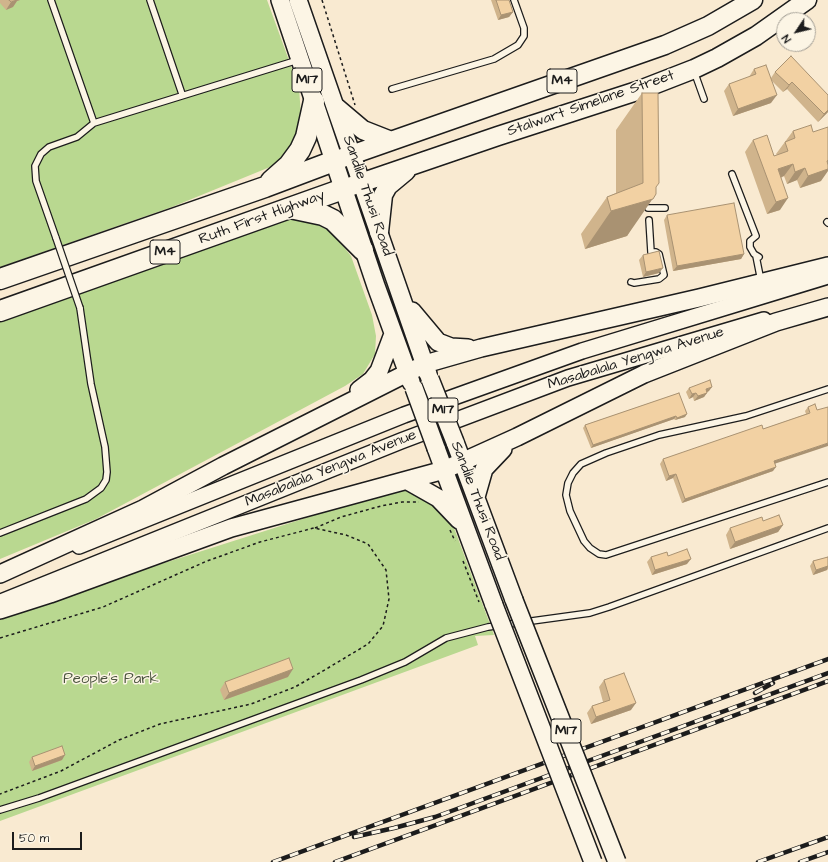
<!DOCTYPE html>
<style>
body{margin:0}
#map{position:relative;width:828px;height:862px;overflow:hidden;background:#f9ead1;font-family:"Architects Daughter",sans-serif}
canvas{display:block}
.north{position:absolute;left:776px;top:12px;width:40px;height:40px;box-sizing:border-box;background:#fcf5e5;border:1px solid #a29e95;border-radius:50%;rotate:235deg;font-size:11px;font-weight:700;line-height:16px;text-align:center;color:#1c1c1c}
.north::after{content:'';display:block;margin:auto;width:14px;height:18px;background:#1c1c1c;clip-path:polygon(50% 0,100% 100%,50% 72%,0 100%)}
.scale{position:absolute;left:12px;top:832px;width:70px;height:18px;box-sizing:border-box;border:2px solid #1c1c1c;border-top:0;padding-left:5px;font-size:12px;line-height:14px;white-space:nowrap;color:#1c1c1c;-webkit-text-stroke:3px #fcf5e5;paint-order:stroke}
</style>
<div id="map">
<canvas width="828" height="862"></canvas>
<div class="north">N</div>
<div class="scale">50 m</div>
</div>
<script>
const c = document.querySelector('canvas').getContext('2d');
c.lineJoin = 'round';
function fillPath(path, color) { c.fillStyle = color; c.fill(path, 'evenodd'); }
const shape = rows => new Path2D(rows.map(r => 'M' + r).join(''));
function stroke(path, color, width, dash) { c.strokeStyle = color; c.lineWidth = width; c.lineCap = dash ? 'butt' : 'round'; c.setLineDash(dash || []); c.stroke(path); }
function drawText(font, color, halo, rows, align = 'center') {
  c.font = font + ' "Architects Daughter",sans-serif'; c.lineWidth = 3; c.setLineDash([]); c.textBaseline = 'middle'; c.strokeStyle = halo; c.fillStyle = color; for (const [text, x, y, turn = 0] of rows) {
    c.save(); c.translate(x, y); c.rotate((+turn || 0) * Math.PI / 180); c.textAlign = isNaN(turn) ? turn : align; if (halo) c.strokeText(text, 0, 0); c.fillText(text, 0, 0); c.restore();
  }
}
fillPath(shape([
 [0,0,267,0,299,88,302,129,282,160,270,167,172,207,0,267],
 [290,217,306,219,332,232,351,256,372,315,376,336,375,354,363,374,345,386,96,519,0,559,0,319],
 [412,489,450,517,494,635,475,636,478,645,0,821,0,620,95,585,334,509,389,493]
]), '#b9d890');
const service = shape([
 [51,0,94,123,298,60],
 [150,0,182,94],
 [694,71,704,99],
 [392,89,494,59,518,45,524,36,524,28,514,0],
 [732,174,756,236,750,241,750,247,754,254,759,257],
 [648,208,665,208],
 [827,222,828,223],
 [56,238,36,181,35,166,41,154,49,147,77,137,94,123],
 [756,256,761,281],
 [631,282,634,283,659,279,664,275,659,254,656,252,651,252,649,220],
 [828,389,746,416,659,435,606,453,581,464,573,473,568,483,566,495,570,511,584,541,590,548,599,554,606,555,828,482],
 [0,533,86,499,101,488,106,480,107,472,105,447,91,384,80,308],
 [0,810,39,798,361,680,405,662,446,638,488,627,590,613,609,607,828,528]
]);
const secondary = shape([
 [79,546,404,415,582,351,828,276],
 [1,602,401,441,568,378,764,320]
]);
const primary = shape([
 [280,0,376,286,411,382],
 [298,0,428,374],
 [412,311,438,342,451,347,468,348],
 [359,390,372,380,379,371,393,334],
 [455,442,514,600],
 [436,448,494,605],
 [408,481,438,498,459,520],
 [476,497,484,469,503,449],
 [0,574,143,509,223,466,425,364,481,348,699,298,828,266],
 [0,610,50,594,231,528,444,470,517,437,644,374,776,322,828,307]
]);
const trunk = shape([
 [337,108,363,130,391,141],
 [334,161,665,45,708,26,753,0],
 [343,189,498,136,640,90,694,69,717,58,756,36,807,0],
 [379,232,383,195,388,186,406,171]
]);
const motorway = shape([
 [271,181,289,165,300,150,306,137,314,101],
 [290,208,323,215,333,220,363,250],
 [0,279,265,187,334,161],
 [0,311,343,189]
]);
stroke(service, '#1c1c1c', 8);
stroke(secondary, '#1c1c1c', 18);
stroke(primary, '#1c1c1c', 20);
stroke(trunk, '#1c1c1c', 21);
stroke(motorway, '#1c1c1c', 23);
stroke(shape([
 [322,0,355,105],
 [315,528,341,517,381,506,402,502,419,502],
 [450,530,455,541],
 [463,561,479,602],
 [0,638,103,607,207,561,260,542,314,528,346,535,368,544,386,570,389,599,383,626,368,644,328,668,295,687,251,704,160,724,119,740,61,771,0,794]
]), '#1c1c1c', 1.5, [3, 3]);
stroke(service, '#fcf5e5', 5.5);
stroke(secondary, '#fcf5e5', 15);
stroke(primary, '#fcf5e5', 17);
stroke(trunk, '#fcf5e5', 18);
stroke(motorway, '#fcf5e5', 20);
const rail = shape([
 [755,693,773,683],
 [354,837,394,828,435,817,828,673],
 [273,862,828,659],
 [335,862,828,681],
 [758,862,828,837],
 [800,862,828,852]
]);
stroke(rail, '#1c1c1c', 4.5);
stroke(rail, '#fcf5e5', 3, [9]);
const serviceBridge = shape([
 [56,238,80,308]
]);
const primaryBridge = shape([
 [430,379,455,442],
 [414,388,436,448],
 [514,600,617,862],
 [494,605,593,862]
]);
stroke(serviceBridge, '#1c1c1c', 8, []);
stroke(primaryBridge, '#1c1c1c', 20, []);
stroke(serviceBridge, '#fcf5e5', 5.5);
stroke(primaryBridge, '#fcf5e5', 17);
fillPath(shape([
 [0,0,20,0,17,1,13,7,6,10,0,3],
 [491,0,509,0,513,12,509,17,498,20],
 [791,56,828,112,818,122,787,89,783,92,772,81,771,103,733,116,724,91,729,84,749,77,754,69,771,78,775,72],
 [642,93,656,187,627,236,585,249,581,234,607,197,616,193,616,130],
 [793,131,821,181,800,188,797,180,787,184,784,176,781,178,780,210,767,214,745,152,753,140,774,156,777,155,776,154],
 [667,215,744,254,741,259,673,271,664,220],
 [643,255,659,273,643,277,639,260],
 [689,388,709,391,707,392,704,397,694,401,693,397,689,399,686,392],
 [679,393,685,417,675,420,674,419,591,448,583,428,585,425],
 [815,404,775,464,773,471,682,503,673,478,666,481,660,464,663,459,763,429,806,414,805,411,808,407],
 [763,521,783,525,778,532,730,549,726,535,730,528],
 [651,557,687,564,652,575,647,562],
 [828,557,828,569,827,570,813,575,810,566,813,561],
 [288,677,224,700,220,690,225,682],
 [604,680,631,710,591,724,587,713,592,706,603,702,599,687],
 [32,757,62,760,32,771,29,762]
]), '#d0b48c');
fillPath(shape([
 [14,0,20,0,17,1,13,7,6,10,11,2],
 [513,12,509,17,498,20,501,15],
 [792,82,787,89,783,92,789,85],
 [777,95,771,103,733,116,738,109],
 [828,110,828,112,818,122,824,114],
 [828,160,828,171,821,181,800,188,808,176,827,161],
 [793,164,784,176,770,181,778,169],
 [805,168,797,180,787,184,795,172],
 [656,194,627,236,585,249,611,211,646,201],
 [788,198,780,210,767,214,776,202],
 [744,254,741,259,673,271,677,266],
 [663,268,659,273,643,277,646,272],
 [712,387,709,391,703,394,706,389],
 [696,393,693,397,689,399,692,394],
 [707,393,704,397,694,401,698,396],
 [687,414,685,417,675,420,677,418],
 [676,416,674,419,591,448,593,445],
 [828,443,828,446,771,465,774,461],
 [776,467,773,471,682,503,685,499],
 [676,474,673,478,666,481,669,476],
 [783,525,778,532,730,549,735,542],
 [691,559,687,564,652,575,655,570],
 [828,566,827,570,813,575,816,570],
 [293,669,288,677,224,700,229,693],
 [636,703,631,710,591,724,596,717],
 [65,755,62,760,32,771,35,766]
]), '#a99272');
const building = shape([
 [9,0,17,0,11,2,9,0],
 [496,0,509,0,513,12,501,15,496,0],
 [791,56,828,95,828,110,824,114,792,82,789,85,775,72,791,56],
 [766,65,777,95,738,109,729,84,756,74,754,69,766,65],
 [642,93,658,93,659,183,656,187,656,194,653,199,611,211,607,197,643,183,642,93],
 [811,125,813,132,828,127,828,160,827,161,828,165,828,169,808,176,805,168,795,172,793,164,778,169,788,198,776,202,753,140,767,135,774,156,788,151,785,142,795,138,793,131,811,125],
 [734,203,744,254,677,266,667,215,734,203],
 [659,251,663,268,646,272,643,255,659,251],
 [710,380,712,387,706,389,707,393,698,396,696,393,692,394,689,388,710,380],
 [679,393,687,414,677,418,676,416,593,445,585,425,679,393],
 [815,404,817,410,828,407,828,443,774,461,776,467,685,499,676,474,669,476,663,459,762,425,763,429,810,413,808,407,815,404],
 [779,515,783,525,735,542,730,528,762,517,763,521,779,515],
 [687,549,691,559,655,570,651,557,667,552,668,556,687,549],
 [828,557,828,566,816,570,813,561,828,557],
 [289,658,293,669,229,693,225,682,289,658],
 [624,673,636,703,596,717,592,706,610,700,604,680,624,673],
 [62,746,65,755,35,766,32,757,62,746]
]);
fillPath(building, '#f2d1a3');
stroke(building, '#a99272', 1);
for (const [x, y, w] of [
 [307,80,30],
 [562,81,30],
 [165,252,30],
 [443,410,30],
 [566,731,30]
]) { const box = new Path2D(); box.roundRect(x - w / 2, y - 12, w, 24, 3); c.fillStyle = '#fcf5e5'; c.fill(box); stroke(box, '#1c1c1c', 1); }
drawText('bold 14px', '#1c1c1c', null, [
 ["M17",307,80],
 ["M4",562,81],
 ["M4",165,252],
 ["M17",443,410],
 ["M17",566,731]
]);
drawText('15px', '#1c1c1c', '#fcf5e5', [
 ["Stalwart Simelane Street",591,104,-19],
 ["Sandile Thusi Road",367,196,71],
 ["Ruth First Highway",262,218,-20],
 ["Masabalala Yengwa Avenue",636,359,-17],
 ["Masabalala Yengwa Avenue",331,469,-22],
 ["Sandile Thusi Road",477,501,69]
]);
drawText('15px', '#4b543f', '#fcf5e5', [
 ["People's Park",111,680]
]);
</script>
